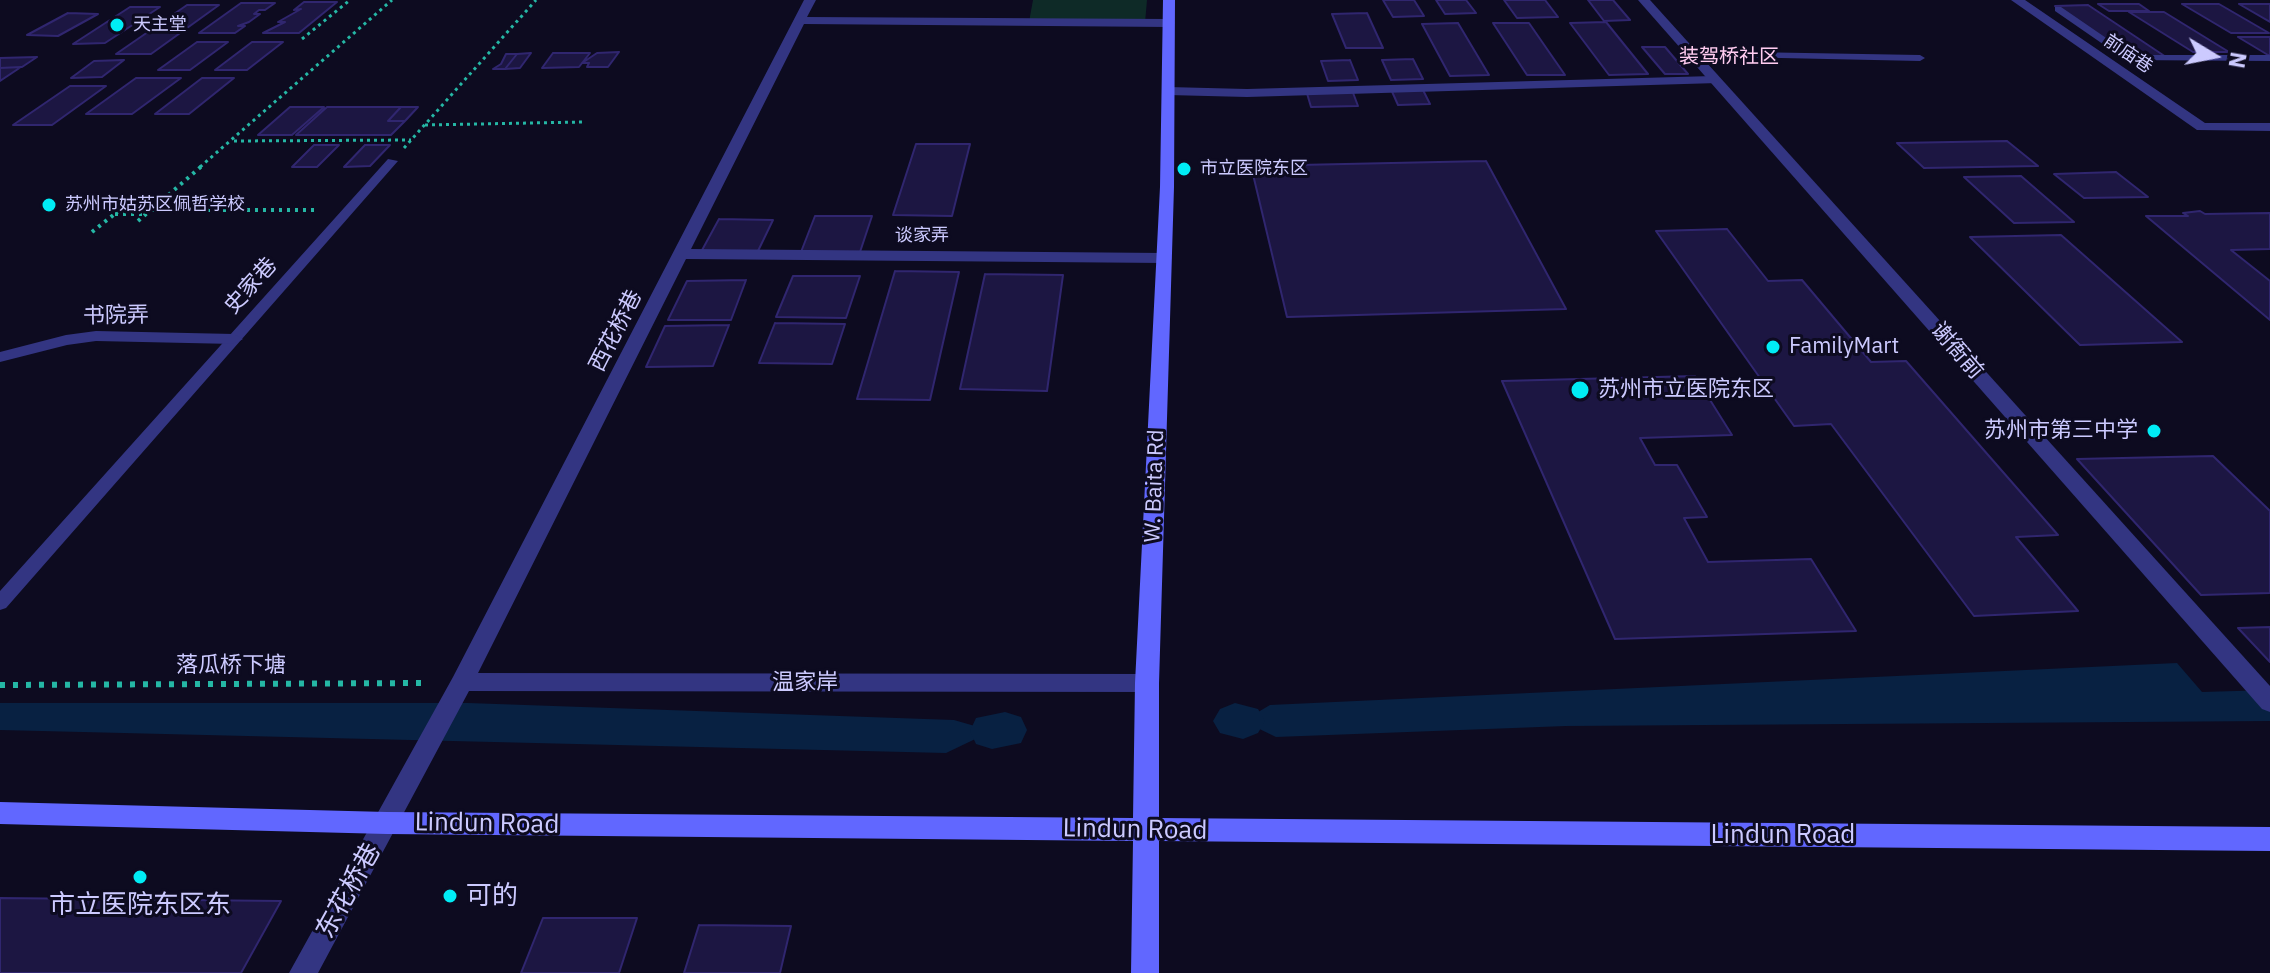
<!DOCTYPE html>
<meta charset="utf-8">
<style>
body{margin:0}
#map{position:relative;width:2270px;height:973px;overflow:hidden;background:#0d0b20;font-family:"IBM Plex Sans",sans-serif}
canvas{display:block}
.north{position:absolute;left:2174px;top:16px;width:80px;height:80px;-webkit-text-stroke:6px #0d0b20;paint-order:stroke;rotate:100deg;font-size:22px;font-weight:700;line-height:32px;text-align:center;color:#cccaff}
.north::after{content:'';display:block;margin:auto;width:28px;height:36px;background:#cccaff;clip-path:polygon(50% 0,100% 100%,50% 72%,0 100%)}
</style>
<div id="map">
<canvas width="2270" height="973"></canvas>
<div class="north">N</div>
</div>
<script>
const c = document.querySelector('canvas').getContext('2d');
c.lineJoin = 'round';
function fillPath(path, color) { c.fillStyle = color; c.fill(path, 'evenodd'); }
const shape = rows => new Path2D(rows.map(r => 'M' + r).join(''));
function stroke(path, color, width, dash) { c.strokeStyle = color; c.lineWidth = width; c.lineCap = dash ? 'butt' : 'round'; c.setLineDash(dash || []); c.stroke(path); }
function drawText(font, color, halo, rows, align = 'center') {
  c.font = font + ' "IBM Plex Sans","Noto Sans SC",sans-serif'; c.lineWidth = 6; c.setLineDash([]); c.textBaseline = 'middle'; c.strokeStyle = halo; c.fillStyle = color; for (const [text, x, y, turn = 0] of rows) {
    c.save(); c.translate(x, y); c.rotate((+turn || 0) * Math.PI / 180); c.textAlign = isNaN(turn) ? turn : align; if (halo) c.strokeText(text, 0, 0); c.fillText(text, 0, 0); c.restore();
  }
}
fillPath(shape([
 [1033,0,1147,0,1145,23,1029,22]
]), '#0e2a27');
fillPath(shape([
 [2177,663,2202,692,2270,690,2270,721,1566,726,1276,737,1243,721,1270,705],
 [0,703,468,703,954,720,992,731,946,753,0,730]
]), '#082142');
fillPath(shape([
 [1235,703,1258,709,1265,721,1258,733,1243,739,1220,733,1213,721,1220,709,1235,703],
 [1005,712,1021,717,1027,730,1021,743,992,749,976,744,970,731,976,718,1005,712]
]), '#082142');
const building = shape([
 [1383,0,1414,0,1424,16,1393,17,1383,0],
 [1436,0,1466,0,1476,13,1445,14,1436,0],
 [1504,0,1545,0,1558,17,1517,18,1504,0],
 [1588,0,1613,0,1630,20,1604,21,1588,0],
 [304,2,337,2,299,33,263,33,285,22,278,22,301,9,294,10,304,2],
 [241,3,275,3,265,10,259,10,254,14,260,14,249,22,238,26,245,26,235,33,199,33,241,3],
 [2098,4,2139,4,2149,11,2109,11,2098,4],
 [2182,4,2219,4,2269,33,2231,33,2182,4],
 [2239,4,2270,4,2270,22,2239,4],
 [187,5,219,5,151,54,116,54,187,5],
 [2088,5,2166,57,2130,58,2055,6,2088,5],
 [130,7,160,7,105,43,73,44,130,7],
 [2129,12,2164,12,2229,52,2193,52,2129,12],
 [68,13,98,14,58,36,27,35,68,13],
 [1367,13,1383,48,1346,48,1332,14,1367,13],
 [1606,22,1648,74,1609,75,1570,23,1606,22],
 [1458,23,1489,75,1450,76,1422,24,1458,23],
 [1493,23,1529,23,1565,75,1527,75,1493,23],
 [2238,37,2270,37,2270,55,2268,55,2238,37],
 [197,42,228,42,190,70,158,70,197,42],
 [252,42,283,42,247,70,215,70,252,42],
 [1642,47,1665,47,1688,74,1665,74,1642,47],
 [619,52,608,67,587,67,589,63,582,63,597,53,619,52],
 [531,53,520,68,505,69,517,54,531,53],
 [553,53,590,53,579,67,542,68,553,53],
 [506,54,517,54,505,69,493,69,501,64,506,54],
 [37,57,22,67,0,68,0,58,37,57],
 [1413,59,1423,79,1391,80,1382,60,1413,59],
 [124,60,102,77,71,78,94,61,124,60],
 [1350,60,1358,80,1328,81,1321,61,1350,60],
 [21,67,0,81,0,68,21,67],
 [136,78,181,78,132,114,86,114,136,78],
 [202,78,234,78,189,114,155,114,202,78],
 [70,86,106,86,52,125,13,125,70,86],
 [1421,86,1430,104,1398,105,1390,87,1421,86],
 [1306,90,1352,90,1358,106,1311,107,1306,90],
 [290,107,324,107,292,135,258,135,290,107],
 [327,107,401,107,388,121,405,121,391,135,296,135,327,107],
 [401,107,418,107,405,121,388,121,401,107],
 [2007,141,2038,166,1924,168,1897,143,2007,141],
 [916,144,970,144,952,216,893,215,916,144],
 [314,145,339,145,317,167,292,167,314,145],
 [365,145,390,145,370,166,344,167,365,145],
 [1486,161,1566,309,1287,317,1251,166,1486,161],
 [2116,172,2148,197,2084,198,2054,174,2116,172],
 [2021,176,2074,222,2014,223,1964,177,2021,176],
 [2200,211,2205,214,2270,213,2270,249,2231,250,2270,281,2270,320,2146,216,2188,216,2183,213,2200,211],
 [815,216,872,216,860,252,801,252,815,216],
 [719,219,773,220,757,253,701,252,719,219],
 [1727,229,1768,281,1802,280,1871,362,1906,361,2058,535,2016,537,2078,611,1974,616,1831,424,1794,426,1656,231,1727,229],
 [2061,235,2182,342,2080,345,1970,237,2061,235],
 [895,271,959,272,930,400,857,399,895,271],
 [985,274,1063,275,1047,391,960,389,985,274],
 [793,276,860,276,846,318,776,317,793,276],
 [746,280,731,320,668,320,687,281,746,280],
 [775,323,845,324,832,364,759,363,775,323],
 [729,325,713,366,646,367,665,326,729,325],
 [1695,376,1732,435,1640,438,1655,465,1677,465,1707,517,1684,518,1708,562,1811,559,1856,631,1615,639,1502,381,1695,376],
 [2213,456,2270,511,2270,593,2201,595,2077,459,2213,456],
 [2270,627,2270,662,2238,628,2270,627],
 [0,898,281,901,241,973,0,973,0,898],
 [543,918,637,918,619,973,521,973,543,918],
 [699,925,791,926,780,973,684,973,699,925]
]);
fillPath(building, '#1c1642');
stroke(building, '#30266f', 2);
stroke(shape([
 [302,39,350,0],
 [425,125,583,122],
 [234,141,411,140],
 [404,148,536,0],
 [200,167,392,0]
]), '#25b7a5', 3, [3, 4]);
stroke(shape([
 [151,210,317,210],
 [115,214,145,214],
 [138,221,203,165],
 [92,232,131,201]
]), '#25b7a5', 4, [3, 5]);
stroke(shape([
 [0,685,429,683]
]), '#25b7a5', 6, [5, 8]);
fillPath(shape([
 [2055,7,2061,7,2131,55,2270,55,2270,61,2126,60,2055,11,2055,7],
 [1691,51,1920,55,1925,58,1920,61,1688,56,1688,52,1691,51],
 [388,159,398,161,6,608,0,610,0,591,388,159]
]), '#333582');
fillPath(shape([
 [804,0,816,0,807,17,1169,19,1175,23,1169,27,804,24,691,249,1164,253,1172,258,1164,263,686,259,478,673,1147,674,1155,676,1159,683,1155,690,1147,692,469,691,318,973,289,973,453,677,804,0],
 [2011,0,2025,0,2205,123,2270,123,2270,131,2197,130,2011,0],
 [1713,76,1719,80,1718,83,1247,97,1168,95,1162,91,1168,87,1247,89,1713,76],
 [96,331,234,334,243,339,234,344,96,341,67,345,0,362,0,352,66,335,96,331]
]), '#333582');
fillPath(shape([
 [1638,0,1650,0,2270,686,2270,712,2262,709,1638,0]
]), '#333582');
fillPath(shape([
 [1163,0,1175,0,1174,187,1159,683,1159,818,2270,827,2270,851,1159,841,1159,973,1131,973,1133,841,387,834,0,824,0,802,387,812,1133,818,1135,683,1160,187,1163,0]
]), '#6167ff');
for (const [x, y, r, color] of [
 [117,25,8,"#00ecf5"],
 [1184,169,8,"#00ecf5"],
 [49,205,8,"#00ecf5"],
 [1773,347,8,"#00ecf5"],
 [1580,390,10,"#00ecf5"],
 [2154,431,8,"#00ecf5"],
 [140,877,8,"#00ecf5"],
 [450,896,8,"#00ecf5"]
]) { const dot = new Path2D(); dot.arc(x, y, r, 0, 2 * Math.PI); c.fillStyle = color; c.fill(dot); stroke(dot, '#0d0b20', 3); }
drawText('18px', '#cccaff', '#0d0b20', [
 ["天主堂",133,25],
 ["市立医院东区",1200,169],
 ["苏州市姑苏区佩哲学校",65,205]
], 'left');
drawText('18px', '#cccaff', '#0d0b20', [
 ["前庙巷",2128,54,34],
 ["谈家弄",922,236]
]);
drawText('20px', '#ffccf0', '#0d0b20', [
 ["装驾桥社区",1729,57]
]);
drawText('22px', '#cccaff', '#0d0b20', [
 ["史家巷",251,286,-48],
 ["书院弄",116,316,-1],
 ["西花桥巷",616,331,-63],
 ["谢衙前",1957,351,49],
 ["W. Baita Rd",1155,486,-88],
 ["落瓜桥下塘",231,666],
 ["温家岸",805,683]
]);
drawText('22px', '#cccaff', '#0d0b20', [
 ["FamilyMart",1789,347],
 ["苏州市立医院东区",1598,390],
 ["苏州市第三中学",2138,431,"right"]
], 'left');
drawText('26px', '#cccaff', '#0d0b20', [
 ["Lindun Road",487,824,1],
 ["Lindun Road",1135,830,1],
 ["Lindun Road",1783,835],
 ["东花桥巷",349,891,-61]
]);
drawText('26px', '#cccaff', '#0d0b20', [
 ["可的",466,896],
 ["市立医院东区东",140,905,"center"]
], 'left');
</script>
